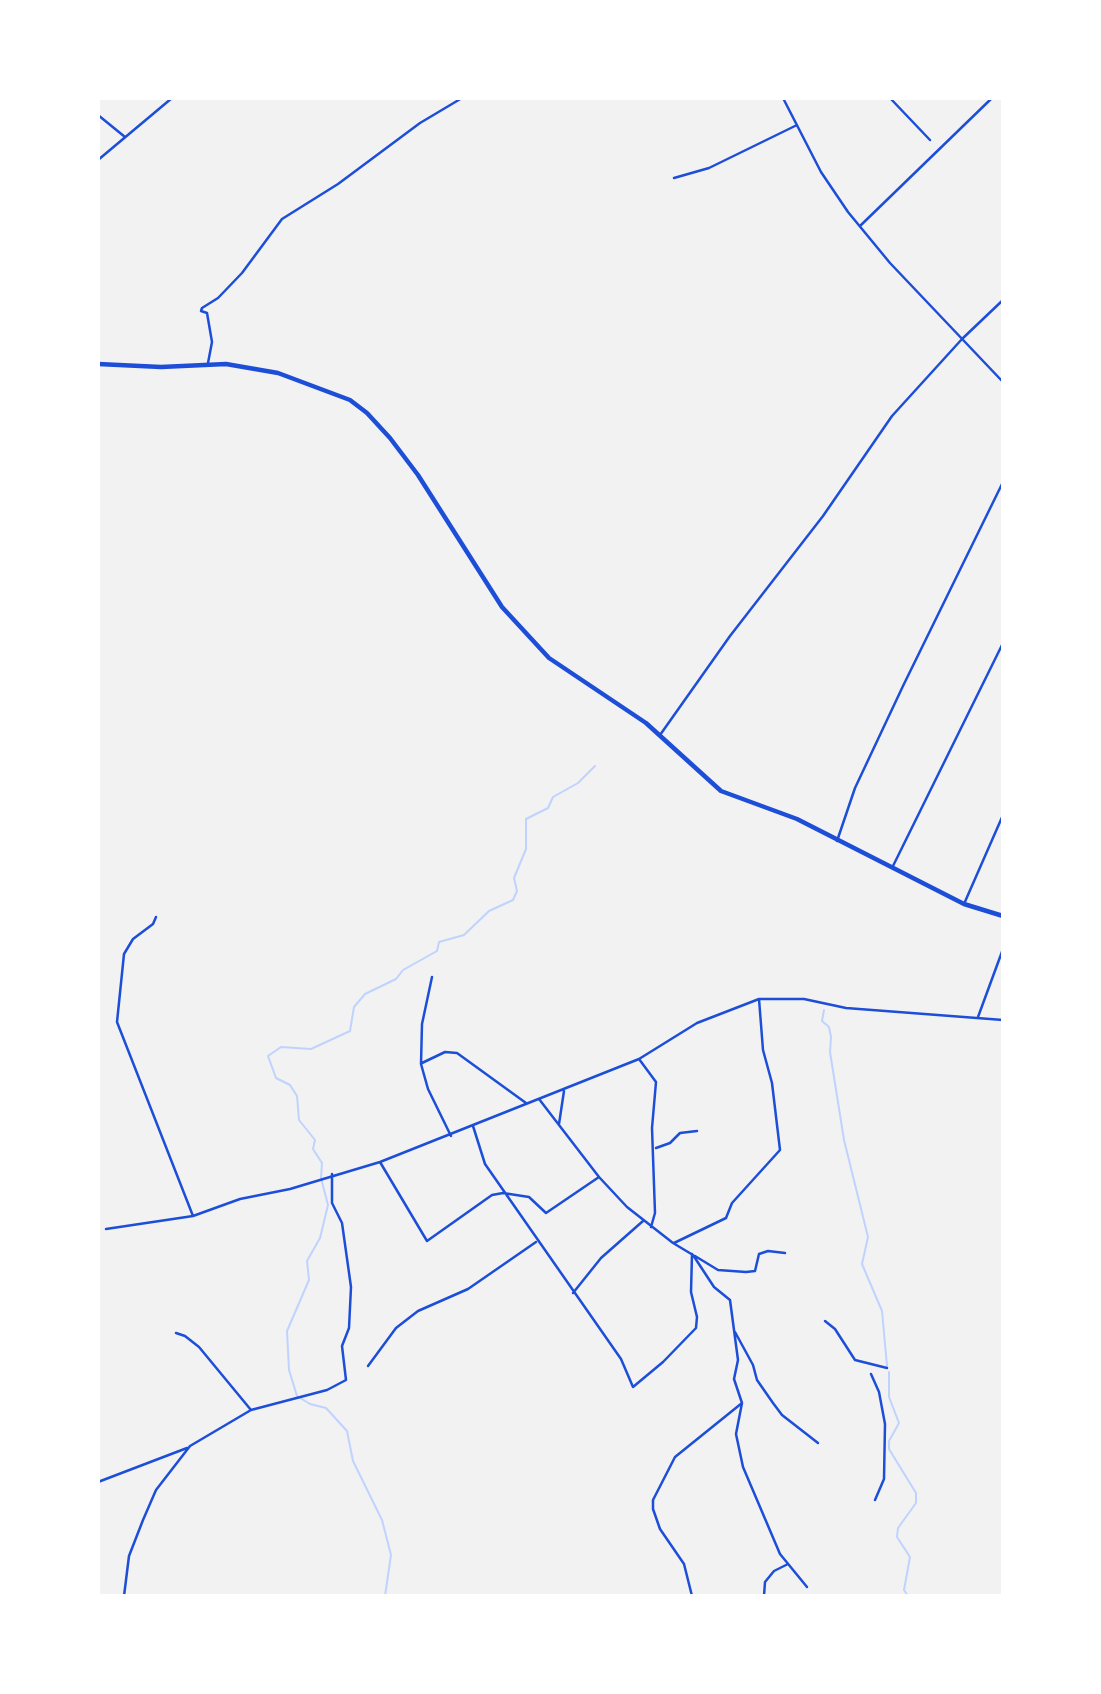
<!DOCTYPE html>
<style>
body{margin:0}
#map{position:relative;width:1101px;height:1694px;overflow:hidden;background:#f2f2f2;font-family:Literata,serif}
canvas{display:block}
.frame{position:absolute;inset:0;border:100px solid #fff;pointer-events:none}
</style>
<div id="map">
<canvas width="1101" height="1694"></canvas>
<div class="frame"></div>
</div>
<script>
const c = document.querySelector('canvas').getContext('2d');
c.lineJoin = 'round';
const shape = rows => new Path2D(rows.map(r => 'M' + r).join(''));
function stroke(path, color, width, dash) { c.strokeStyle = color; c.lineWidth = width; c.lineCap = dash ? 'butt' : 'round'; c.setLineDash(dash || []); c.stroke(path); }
stroke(shape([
 [824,1010,822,1021,829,1027,831,1037,830,1052,844,1140,868,1237,862,1264,882,1311,887,1366],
 [889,1372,889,1397,899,1423,889,1441,889,1449,916,1493,916,1503,898,1528,897,1537,910,1557,904,1590,908,1596],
 [385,1596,391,1555,382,1520,353,1461,347,1431,326,1408,310,1404,297,1396,289,1370,287,1331,309,1280,307,1261,320,1238,328,1205,321,1178,322,1163,313,1149,315,1140,299,1120,297,1096,290,1085,276,1078,268,1056,281,1047,311,1049,350,1031,354,1007,365,994,396,979,403,970,437,951,439,942,464,935,489,911,513,900,517,891,514,878,526,849,526,819,548,808,553,797,578,783,595,766]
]), '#bfd3fe', 2);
stroke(shape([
 [783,98,821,172,848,212,890,263,1003,382],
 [890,98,930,140],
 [98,115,125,137],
 [98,160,172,98],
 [674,178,709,168,797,125],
 [860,226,992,98],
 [208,363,212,342,207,313,201,311,202,308,218,298,242,273,282,219,338,184,420,123,462,98],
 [660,735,730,636,823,516,892,416,962,339,1003,300],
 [837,841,855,788,903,686,1003,482],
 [893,866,1003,643],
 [964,904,1003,815],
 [156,917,153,924,133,939,124,954,117,1022,193,1216],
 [432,977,422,1024,421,1064,428,1089,451,1136],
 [978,1017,1003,949],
 [639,1059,656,1082,652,1128,655,1213,651,1227],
 [422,1063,445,1052,457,1053,526,1103],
 [539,1099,599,1177,627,1207,673,1243,693,1255,714,1287,730,1300,738,1360,734,1379,742,1403,736,1434,743,1467,780,1554,807,1587],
 [559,1124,564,1091],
 [473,1126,485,1164,621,1359,633,1387,663,1362,696,1328,697,1317,691,1292,692,1254],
 [656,1148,670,1143,680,1133,697,1131],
 [380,1162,427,1241,492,1195,503,1193,529,1197,546,1213,599,1177],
 [106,1229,193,1216,240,1199,290,1189,380,1162,639,1059,697,1023,759,999,804,999,846,1008,1003,1020],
 [674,1243,726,1218,732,1203,780,1150,772,1083,763,1050,759,999],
 [695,1256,718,1270,746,1272,755,1271,759,1254,768,1251,785,1253],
 [573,1293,601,1258,643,1221],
 [825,1321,835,1329,855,1360,887,1368],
 [735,1332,753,1365,757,1380,773,1403,782,1415,818,1443],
 [176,1333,185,1336,199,1347,251,1410],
 [368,1366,396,1328,418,1311,468,1289,536,1242],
 [871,1374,879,1392,885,1424,884,1479,875,1500],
 [98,1482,187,1448],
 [124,1596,129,1556,143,1520,156,1490,190,1446,251,1410,327,1390,346,1380,342,1346,349,1328,351,1287,342,1223,332,1203,332,1174],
 [692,1596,684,1564,660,1529,653,1509,653,1500,675,1457,742,1403],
 [764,1596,765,1582,774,1571,788,1564]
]), '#1d4ed8', 2.5);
stroke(shape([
 [98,364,161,367,226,364,278,373,350,400,367,413,390,438,418,475,502,607,549,658,646,723,721,791,797,819,964,904,1003,916]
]), '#1d4ed8', 4.5);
</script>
